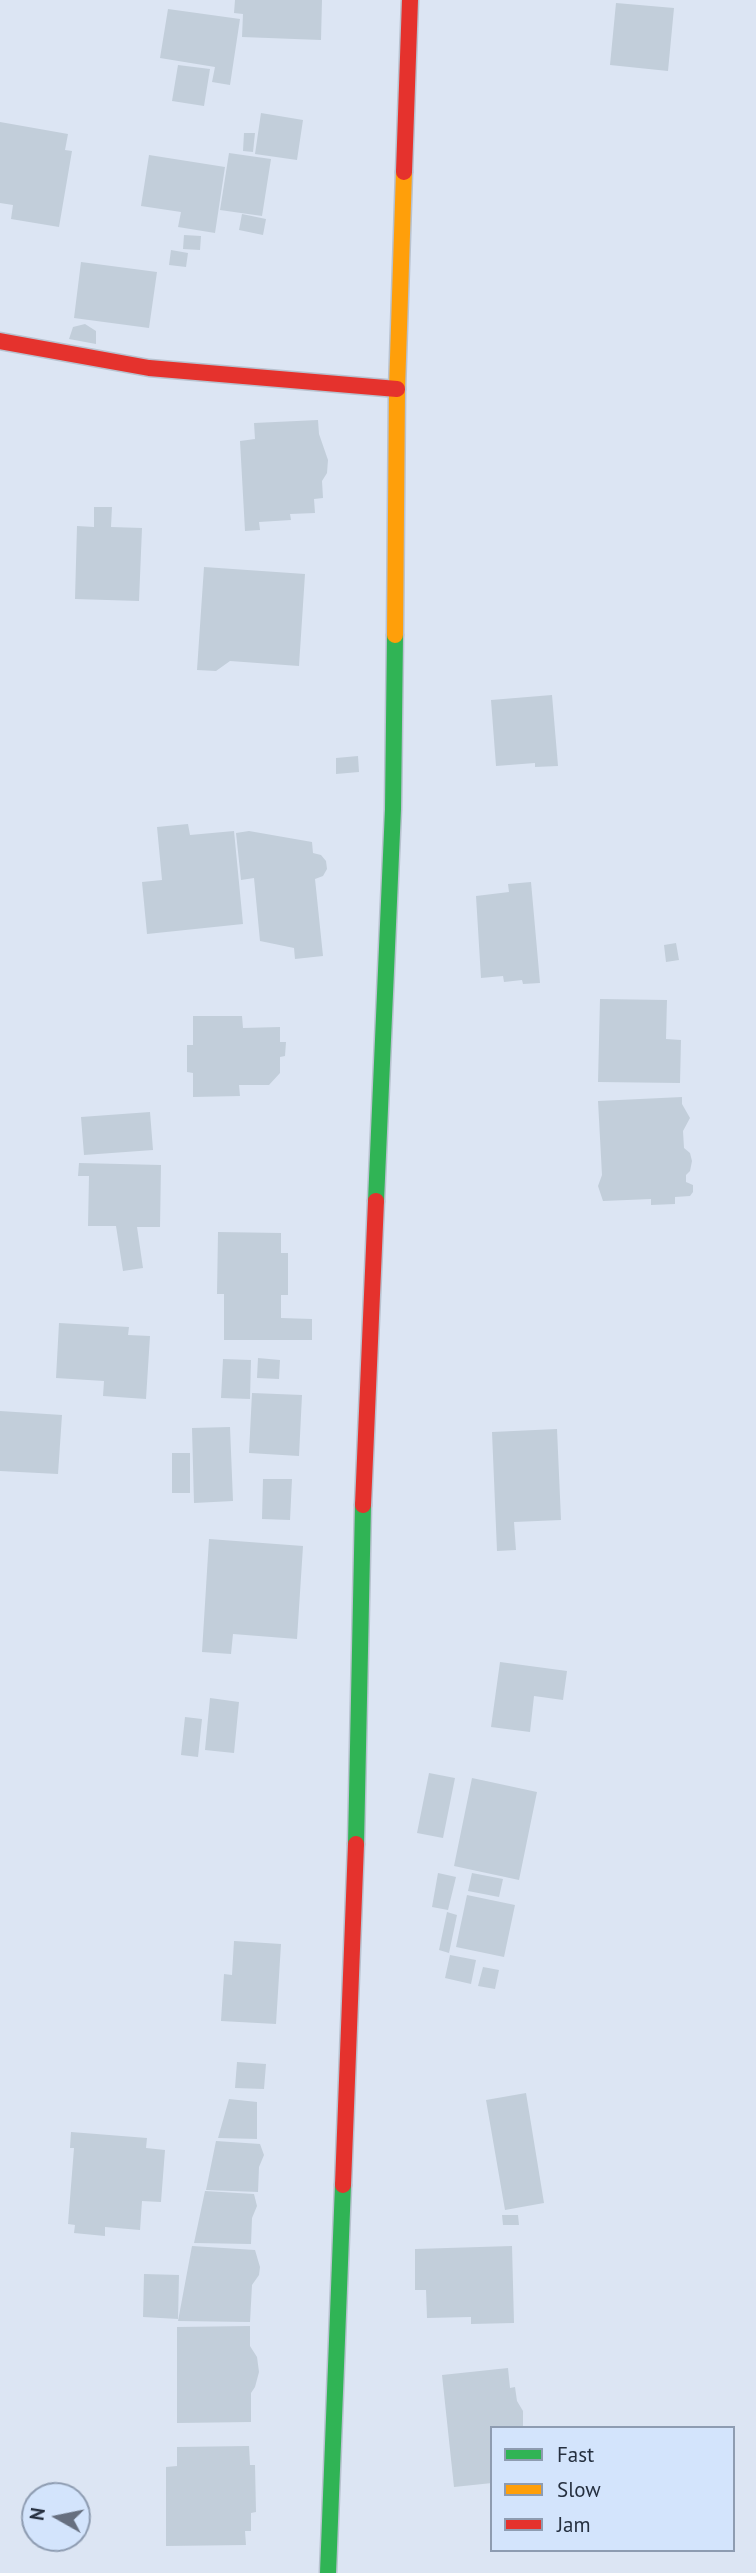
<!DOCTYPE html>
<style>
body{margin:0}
#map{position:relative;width:756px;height:2573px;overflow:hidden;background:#dce5f3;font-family:"PT Sans",sans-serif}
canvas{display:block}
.legend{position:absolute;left:490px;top:2426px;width:245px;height:126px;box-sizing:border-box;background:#d3e4fc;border:2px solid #8e9cb1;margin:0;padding:9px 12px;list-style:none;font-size:21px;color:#263040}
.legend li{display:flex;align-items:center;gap:14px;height:35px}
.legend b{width:35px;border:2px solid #8e9cb1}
.north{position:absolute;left:21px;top:2482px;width:70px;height:70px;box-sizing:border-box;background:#d3e4fc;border:2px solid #8e9cb1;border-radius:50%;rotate:279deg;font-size:19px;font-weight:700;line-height:28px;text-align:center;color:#263040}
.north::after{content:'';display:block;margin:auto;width:24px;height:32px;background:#666f7f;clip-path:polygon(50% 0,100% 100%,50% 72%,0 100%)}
</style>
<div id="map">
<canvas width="756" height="2573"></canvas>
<ul class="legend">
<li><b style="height:9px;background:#30b455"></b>Fast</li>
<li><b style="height:9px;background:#ff9f0a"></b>Slow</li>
<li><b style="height:9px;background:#e5322d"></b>Jam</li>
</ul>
<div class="north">N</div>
</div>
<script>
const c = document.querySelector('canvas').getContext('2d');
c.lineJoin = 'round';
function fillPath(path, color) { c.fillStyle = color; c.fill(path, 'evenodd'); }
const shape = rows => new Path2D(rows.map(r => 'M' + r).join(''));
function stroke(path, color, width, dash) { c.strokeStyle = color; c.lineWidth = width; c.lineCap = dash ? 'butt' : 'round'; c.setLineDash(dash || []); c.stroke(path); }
fillPath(shape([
 [235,0,322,0,321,40,242,37,243,14,234,13],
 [616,3,674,8,668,71,610,65],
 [168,9,240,19,230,85,212,82,215,67,160,58],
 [178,65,210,69,204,106,172,101],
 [261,113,303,120,297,160,255,154],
 [0,122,68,134,65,150,72,151,59,227,11,219,13,205,0,203],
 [244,133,255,133,253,152,243,151],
 [229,153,271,159,262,216,220,210],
 [149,155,225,167,215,233,178,227,181,212,141,206],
 [242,214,266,219,263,235,239,230],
 [184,235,201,236,200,250,183,249],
 [171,250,188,253,186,267,169,265],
 [81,262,157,272,149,328,74,318],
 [85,324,96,331,96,344,69,339,73,327],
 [318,420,319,434,328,460,327,473,322,481,323,498,314,499,315,513,290,514,291,520,259,522,260,530,245,531,240,441,255,439,254,423],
 [94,507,112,507,111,527,142,528,139,601,75,599,77,526,94,527],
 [204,567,305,574,299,666,230,661,216,671,197,670],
 [552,695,558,766,535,767,535,763,496,766,491,700],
 [358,756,359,772,336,774,336,758],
 [188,824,190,835,234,831,243,924,147,934,142,882,162,880,157,827],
 [249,831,312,842,313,853,321,855,326,861,327,869,323,876,315,879,323,956,295,959,294,948,260,941,254,878,241,880,236,833],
 [531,882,540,983,523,984,522,980,504,982,503,976,481,978,476,896,509,892,508,884],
 [676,943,679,960,666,962,664,945],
 [600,999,667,1000,666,1039,681,1040,680,1083,598,1082],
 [193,1016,242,1016,243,1028,280,1027,280,1042,286,1042,285,1056,280,1057,280,1073,269,1085,239,1085,240,1096,193,1097,193,1073,187,1072,187,1045,193,1045],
 [682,1097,682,1104,690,1118,683,1131,684,1148,690,1153,692,1161,690,1171,686,1175,686,1182,693,1185,693,1192,690,1196,675,1197,675,1204,651,1205,651,1199,603,1201,598,1186,602,1175,598,1101],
 [150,1112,153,1150,84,1155,81,1117],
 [79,1163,161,1165,160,1227,137,1227,143,1268,123,1271,116,1226,88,1226,89,1176,78,1176],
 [218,1232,281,1233,281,1253,288,1253,288,1295,281,1295,281,1318,312,1319,312,1340,224,1340,224,1294,217,1294],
 [59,1323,129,1327,128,1335,150,1336,146,1399,103,1396,104,1381,56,1378],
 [258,1358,280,1360,279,1379,257,1378],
 [223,1359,251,1360,250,1399,221,1398],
 [252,1393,302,1395,299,1456,249,1453],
 [0,1411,62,1415,58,1474,0,1471],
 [230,1427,233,1501,194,1503,192,1428],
 [557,1429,561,1520,514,1522,516,1550,497,1551,492,1432],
 [172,1453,190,1453,190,1493,172,1493],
 [263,1479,292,1479,290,1520,262,1519],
 [209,1539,303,1546,297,1639,233,1634,231,1654,202,1652],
 [500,1662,567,1671,563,1700,534,1696,530,1732,491,1727],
 [210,1698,239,1702,234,1753,205,1750],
 [185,1717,202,1719,198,1757,181,1755],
 [429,1773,455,1778,443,1838,417,1833],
 [472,1778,537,1792,519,1880,454,1866],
 [438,1873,456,1877,448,1910,432,1907],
 [472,1873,503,1879,499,1897,468,1891],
 [467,1895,515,1905,504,1957,456,1947],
 [447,1912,457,1915,449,1953,439,1950],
 [234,1941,281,1944,276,2024,221,2021,224,1974,232,1975],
 [450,1955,476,1960,471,1984,445,1978],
 [483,1967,499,1970,495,1989,478,1986],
 [237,2062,266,2064,264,2089,235,2088],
 [526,2093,544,2203,505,2210,486,2100],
 [229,2099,257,2102,257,2139,218,2138],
 [71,2132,147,2138,146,2148,165,2150,161,2202,142,2201,140,2230,105,2227,105,2236,74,2233,75,2225,68,2224,74,2148,70,2148],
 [216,2141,260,2144,264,2155,259,2167,258,2192,206,2190],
 [205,2191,254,2194,257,2206,252,2218,251,2244,194,2243],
 [502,2215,518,2215,519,2225,503,2225],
 [192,2246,255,2250,260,2267,259,2275,252,2285,250,2322,178,2321],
 [512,2246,514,2323,471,2324,471,2317,427,2318,426,2290,415,2290,415,2249],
 [144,2274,179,2275,178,2319,143,2317],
 [250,2326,250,2346,257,2357,259,2372,255,2387,251,2393,251,2422,177,2423,177,2327],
 [508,2368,510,2388,515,2387,517,2401,523,2411,523,2428,492,2428,492,2483,454,2487,442,2375],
 [249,2446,250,2465,255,2465,256,2512,251,2513,251,2531,245,2531,246,2545,166,2546,166,2467,177,2466,177,2447]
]), '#c2ceda');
const fast = shape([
 [376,1201,393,809,395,635],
 [356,1844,363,1505],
 [328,2573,343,2185]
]);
const slow = shape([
 [395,635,397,389,404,172]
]);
const jam = shape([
 [404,172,410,0],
 [0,341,149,368,397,389],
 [363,1505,376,1201],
 [343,2185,356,1844]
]);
stroke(fast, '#b8c2cf', 19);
stroke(slow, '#b8c2cf', 19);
stroke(jam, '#b8c2cf', 19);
stroke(fast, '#30b455', 16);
stroke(slow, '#ff9f0a', 16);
stroke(jam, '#e5322d', 16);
</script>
